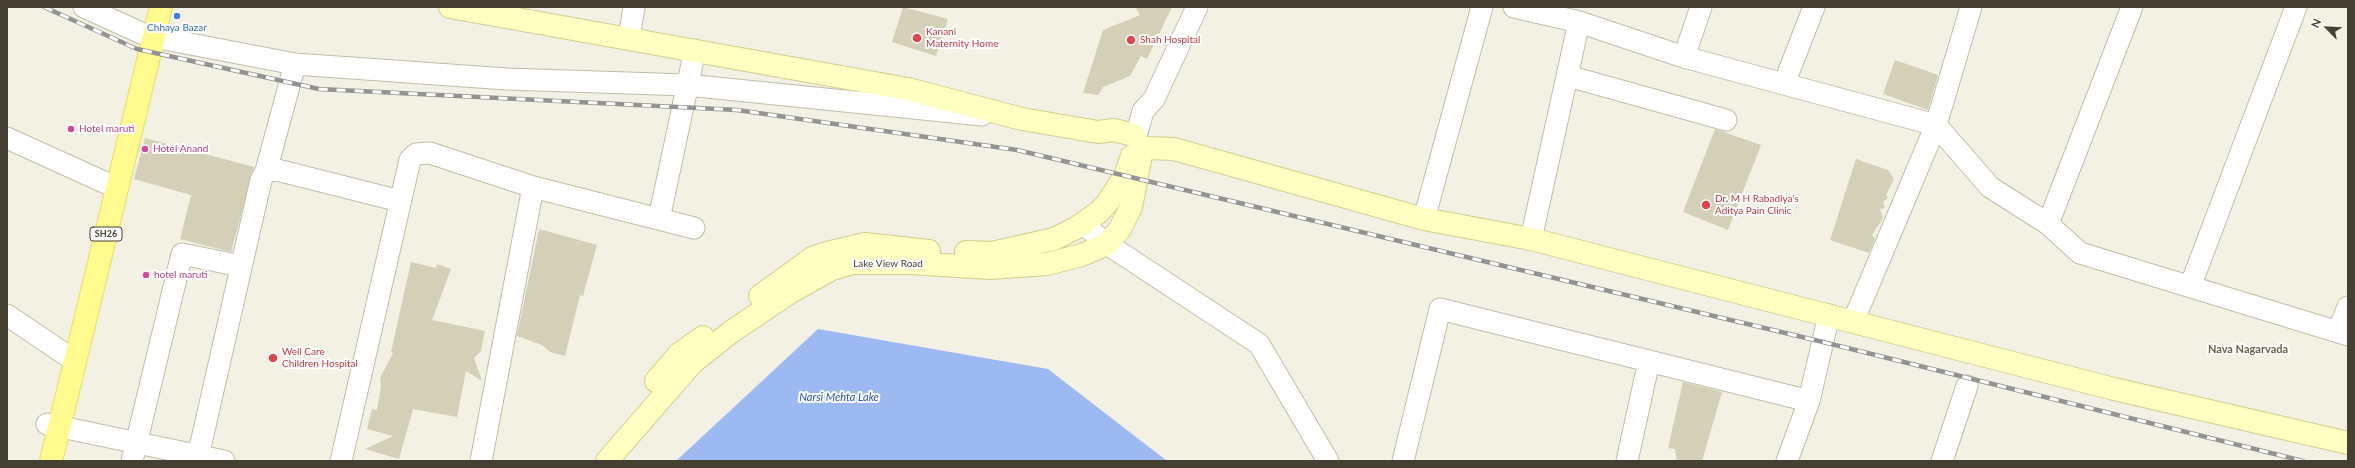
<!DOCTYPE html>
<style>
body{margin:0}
#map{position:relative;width:2355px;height:468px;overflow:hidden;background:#f2f1e3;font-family:Lato,sans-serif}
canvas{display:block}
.frame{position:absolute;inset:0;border:8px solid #444133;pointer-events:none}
.north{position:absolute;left:2307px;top:8px;width:40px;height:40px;-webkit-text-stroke:3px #fff;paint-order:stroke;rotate:294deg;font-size:11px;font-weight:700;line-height:16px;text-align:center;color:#444133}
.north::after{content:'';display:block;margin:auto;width:14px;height:18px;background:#444133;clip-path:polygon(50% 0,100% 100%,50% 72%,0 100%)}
</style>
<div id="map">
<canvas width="2355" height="468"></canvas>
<div class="frame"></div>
<div class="north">N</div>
</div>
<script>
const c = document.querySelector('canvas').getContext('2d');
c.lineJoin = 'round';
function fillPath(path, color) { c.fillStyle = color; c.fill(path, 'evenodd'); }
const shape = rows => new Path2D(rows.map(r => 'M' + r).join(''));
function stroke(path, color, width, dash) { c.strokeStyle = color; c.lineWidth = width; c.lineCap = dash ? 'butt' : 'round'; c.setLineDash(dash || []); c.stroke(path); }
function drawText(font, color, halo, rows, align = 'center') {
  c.font = font + ' Lato,sans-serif'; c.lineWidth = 4; c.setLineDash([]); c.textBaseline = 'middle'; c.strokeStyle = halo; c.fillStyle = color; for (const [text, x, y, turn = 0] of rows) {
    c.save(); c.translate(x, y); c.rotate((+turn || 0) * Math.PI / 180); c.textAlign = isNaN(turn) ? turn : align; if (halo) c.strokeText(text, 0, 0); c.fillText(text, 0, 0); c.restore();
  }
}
fillPath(shape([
 [818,329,1048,369,1167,461,676,461]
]), '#9cb9f2');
fillPath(shape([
 [903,7,948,19,936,56,892,42],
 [1135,7,1172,7,1147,59,1141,56,1130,76,1103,87,1098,95,1083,93,1103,30,1140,15],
 [1895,60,1938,75,1928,110,1883,94],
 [1715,129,1761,145,1728,230,1683,212],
 [145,138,254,167,231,252,180,239,191,195,134,179],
 [1856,159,1888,170,1894,179,1886,195,1888,198,1883,202,1885,208,1880,209,1883,218,1872,235,1875,239,1869,253,1830,240],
 [539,229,597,245,583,296,580,295,565,356,550,352,542,345,517,336],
 [411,262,436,268,437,264,451,269,432,320,485,331,481,351,474,358,482,381,466,371,457,417,413,409,399,459,365,449,393,436,367,429,372,409,377,410,381,387,380,378,393,353,391,352],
 [1683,382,1722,392,1702,461,1677,461,1675,449,1668,448]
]), '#d4d0b8');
const street = shape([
 [84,7,141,33],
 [1514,7,1579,22,1684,57,1936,125,1990,187,2048,224,2080,253,2348,335],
 [154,37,295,64,507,79,687,85,982,115],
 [629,38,634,7],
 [1684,57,1701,7],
 [1568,76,1726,120],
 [1784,84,1814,7],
 [1137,133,1143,111,1154,99,1197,7],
 [7,138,117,188],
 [266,171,295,64],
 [533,187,694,228],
 [659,219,695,50],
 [1424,219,1482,7],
 [1083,224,1107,244,1259,344,1328,461],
 [2048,224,2132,7],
 [1531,239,1579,22],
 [2190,287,2296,7],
 [7,315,75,361],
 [1853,322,1936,125,1971,7],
 [2338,332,2348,307],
 [47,424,224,461],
 [132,461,182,254,241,266],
 [197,461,261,180,266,171,277,170,400,201],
 [341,461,410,160,416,154,430,153,533,187,481,461],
 [1403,461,1440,309,1809,401],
 [1627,461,1649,361],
 [1787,461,1809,401,1829,315],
 [1942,461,1967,386]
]);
const secondary = shape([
 [450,7,908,89,1022,119,1098,132,1114,130,1134,135],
 [1147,148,1174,149,1424,219,1531,239,2114,389,2348,443],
 [966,252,992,253,1054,239,1076,228,1099,212,1108,202,1125,176,1132,156],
 [760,296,814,257,827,253,865,244,929,251],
 [656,381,679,354,703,337],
 [607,461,692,363,731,332,789,293,832,269,853,263,910,263,991,268,1047,264,1082,255,1107,244,1120,229,1131,207,1142,150]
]);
const primary = shape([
 [51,461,161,7]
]);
stroke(street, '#c0bea8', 23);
stroke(secondary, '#d0cf8f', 24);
stroke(primary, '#e6e05d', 24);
stroke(street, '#fff', 21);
stroke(secondary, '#feffc0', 22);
stroke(primary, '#fffb8f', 22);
const rail = shape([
 [44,7,137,49,319,89,737,110,1017,150,1823,342,2303,461]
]);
stroke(rail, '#939393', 4.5);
stroke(rail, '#fff', 3, [9]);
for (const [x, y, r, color] of [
 [177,16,4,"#3f7fe0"],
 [917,38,5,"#e0444e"],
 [1131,40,5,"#e0444e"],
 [71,129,4,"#d1479c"],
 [145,149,4,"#d1479c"],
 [1706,205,5,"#e0444e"],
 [146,275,4,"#d1479c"],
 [273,358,5,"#e0444e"]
]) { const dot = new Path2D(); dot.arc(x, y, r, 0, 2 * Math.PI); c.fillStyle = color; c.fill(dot); stroke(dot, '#fff', 1.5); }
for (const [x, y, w] of [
 [106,234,32]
]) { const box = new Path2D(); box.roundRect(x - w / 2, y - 7, w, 14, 3); c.fillStyle = '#fff'; c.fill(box); stroke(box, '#444133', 1); }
drawText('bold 9px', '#444133', null, [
 ["SH26",106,234]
]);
drawText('10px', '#366cbe', '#fff', [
 ["Chhaya Bazar",177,28]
]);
drawText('10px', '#be3a42', '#fff', [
 ["Kanani",926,32],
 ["Maternity Home",926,44],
 ["Shah Hospital",1140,40],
 ["Dr. M H Rabadiya's",1715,199],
 ["Aditya Pain Clinic",1715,211],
 ["Well Care",282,352],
 ["Children Hospital",282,364]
], 'left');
drawText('10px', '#b23c85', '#fff', [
 ["Hotel maruti",79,129],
 ["Hotel Anand",153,149],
 ["hotel maruti",154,275]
], 'left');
drawText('10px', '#444133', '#fff', [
 ["Lake View Road",888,264]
]);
drawText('bold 11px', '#67634a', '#fff', [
 ["Nava Nagarvada",2248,349]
]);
drawText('italic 11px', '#2a56b2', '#fff', [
 ["Narsi Mehta Lake",839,397]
]);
</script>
